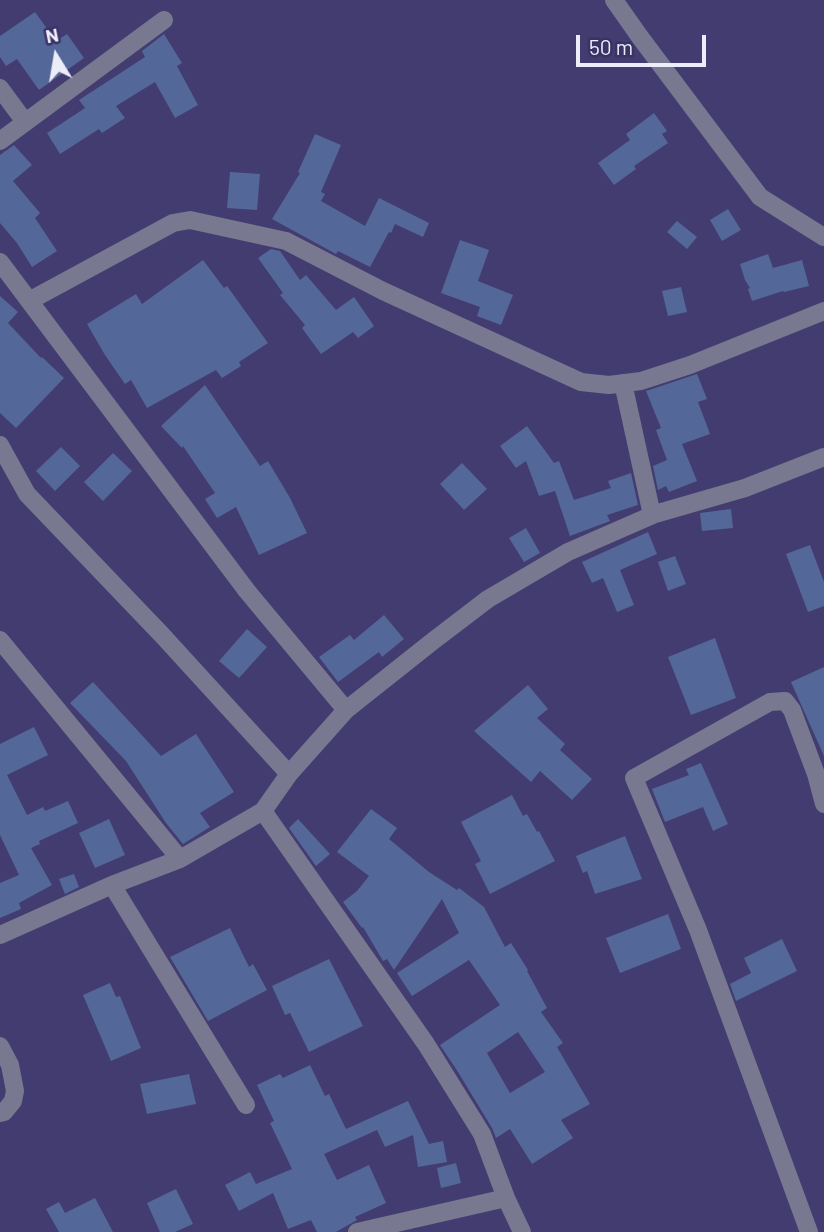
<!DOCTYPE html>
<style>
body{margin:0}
#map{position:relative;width:824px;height:1232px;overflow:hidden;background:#433c70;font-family:Barlow,sans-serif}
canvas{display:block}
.north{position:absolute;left:21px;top:21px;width:70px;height:70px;-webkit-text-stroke:5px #393264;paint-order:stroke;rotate:349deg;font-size:19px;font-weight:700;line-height:28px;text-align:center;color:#ededfa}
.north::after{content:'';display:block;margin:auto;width:24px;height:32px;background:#ededfa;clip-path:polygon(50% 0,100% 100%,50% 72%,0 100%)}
.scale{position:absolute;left:576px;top:35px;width:130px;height:32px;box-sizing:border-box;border:4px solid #ededfa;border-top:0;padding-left:9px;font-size:21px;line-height:24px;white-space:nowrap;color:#ededfa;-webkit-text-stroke:5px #393264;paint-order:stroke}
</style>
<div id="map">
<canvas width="824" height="1232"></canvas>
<div class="north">N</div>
<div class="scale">50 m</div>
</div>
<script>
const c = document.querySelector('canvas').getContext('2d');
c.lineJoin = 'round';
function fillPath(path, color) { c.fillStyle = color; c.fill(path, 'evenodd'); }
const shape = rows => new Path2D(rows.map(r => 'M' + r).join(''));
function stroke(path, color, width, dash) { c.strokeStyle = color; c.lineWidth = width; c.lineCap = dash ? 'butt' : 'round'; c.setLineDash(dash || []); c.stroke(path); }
fillPath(shape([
 [35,12,56,41,67,34,84,58,39,90,17,59,6,66,0,57,0,36],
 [164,34,182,63,177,66,198,105,175,118,155,82,116,106,125,118,102,133,99,129,60,154,47,133,85,108,79,100,145,57,142,51],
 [654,113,667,131,662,134,668,143,634,166,636,169,614,185,598,163,630,140,626,134],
 [315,134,341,145,321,192,325,194,321,201,365,226,379,198,429,223,423,237,395,224,391,233,389,232,370,267,338,251,336,254,272,219,300,173,298,172],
 [14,145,32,165,13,181,40,213,35,218,57,251,32,267,17,243,0,223,0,155],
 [230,172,260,174,257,210,227,208],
 [728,209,741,230,722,241,710,220],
 [677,221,697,237,687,249,667,232],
 [460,240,489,250,478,281,513,295,501,325,477,316,480,307,441,293],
 [271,249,280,251,300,280,306,275,336,310,354,297,374,326,358,338,353,332,321,354,302,328,305,325,280,295,283,293,258,258],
 [768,254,773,268,802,260,809,286,784,292,783,291,752,301,748,289,750,288,745,280,740,264],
 [203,260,224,288,227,286,268,343,239,362,241,366,222,378,216,370,147,408,131,380,125,384,105,355,87,324,136,294,142,304],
 [681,287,687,312,668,316,662,291],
 [0,296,18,312,8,323,41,358,42,357,64,378,16,428,0,413],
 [697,374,707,399,698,402,710,434,682,444,697,481,669,492,666,486,658,490,653,466,667,460,656,430,661,428,646,391],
 [205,385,260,466,268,461,290,498,307,533,259,555,236,507,217,518,205,499,215,493,183,446,182,448,161,426],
 [527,426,554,463,559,461,574,500,611,488,608,481,631,473,638,505,607,515,610,521,570,536,555,491,539,496,526,461,516,468,500,446],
 [61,447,80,466,55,491,36,471],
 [113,453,132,471,103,501,84,482],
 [462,463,487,489,464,510,440,484],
 [731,509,733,528,702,531,700,513],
 [526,528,540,553,524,562,509,538],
 [648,532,657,554,620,570,634,605,617,612,603,578,592,583,582,562],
 [810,545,824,582,824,606,808,612,786,554],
 [675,556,686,584,668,591,658,562],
 [384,615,404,639,382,657,379,652,338,682,319,657,350,635,354,640],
 [247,629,267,647,239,678,219,661],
 [715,638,736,698,691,715,668,657],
 [824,667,824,756,791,682],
 [93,682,161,756,196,734,234,792,200,813,210,827,183,844,166,823,126,761,70,703],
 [528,685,548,709,537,718,565,744,560,750,592,779,572,800,540,771,531,782,474,731],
 [34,727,48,755,7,775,27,815,43,807,45,811,68,801,78,823,39,841,40,844,31,848,52,885,19,903,21,909,0,918,0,883,19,875,0,835,0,744],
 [701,763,728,824,713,831,703,807,665,822,652,789,689,775,686,769],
 [512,795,523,816,527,814,537,832,539,831,555,861,490,894,475,864,481,861,461,822],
 [371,809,397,828,389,839,429,872,457,890,459,888,484,907,505,947,511,943,528,970,527,971,547,1008,541,1012,563,1043,557,1047,590,1104,561,1120,573,1138,532,1164,510,1129,496,1138,492,1128,458,1072,440,1045,500,1005,469,960,412,996,397,973,459,933,442,899,394,970,387,959,383,961,363,927,362,928,343,902,357,891,369,876,337,852],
 [518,1032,545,1072,510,1093,487,1053],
 [109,819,125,855,95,868,79,833],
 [298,819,330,854,316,866,289,828],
 [625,836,642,879,595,894,587,871,583,873,576,856],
 [74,874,79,887,65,894,59,879],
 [668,914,681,949,620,973,606,938],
 [230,928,249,967,253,964,267,990,208,1021,170,957],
 [782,939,797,971,736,1001,730,984,751,973,744,958],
 [329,959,363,1026,309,1052,290,1013,285,1015,272,986],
 [110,983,116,997,120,996,141,1048,111,1061,83,995],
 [310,1065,325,1096,329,1094,346,1129,408,1101,429,1144,443,1141,447,1162,418,1167,413,1135,385,1147,377,1130,324,1154,337,1180,369,1165,386,1203,355,1217,357,1220,336,1232,317,1232,311,1220,288,1229,273,1193,239,1211,225,1185,250,1172,256,1184,292,1169,270,1123,274,1121,257,1085,280,1074,283,1078],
 [189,1074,196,1104,147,1114,140,1084],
 [456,1163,461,1183,441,1188,437,1168],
 [176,1189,193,1224,175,1232,160,1232,147,1203],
 [95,1198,113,1232,59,1232,46,1209,59,1202,65,1213]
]), '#546799');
stroke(shape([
 [614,0,640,37,760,197,824,237],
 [0,88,25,122],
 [0,141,164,20],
 [0,262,247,591,346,710],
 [29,301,173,223,190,220,286,241,383,291,581,382,609,385,641,381,690,365,824,311],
 [623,383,652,515],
 [0,445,27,494,162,635,289,774],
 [0,640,180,859],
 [263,811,426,1044,482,1134,506,1198,522,1232],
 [112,885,246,1105],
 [0,935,112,885,180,859,263,811,289,774,346,710,433,641,488,599,568,552,655,514,745,488,824,457],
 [0,1046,10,1065,15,1091,13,1101,4,1112,0,1113],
 [357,1232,506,1198],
 [809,1232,698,930,634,778,770,702,785,701,792,710,816,774,824,804]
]), '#797891', 18);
</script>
